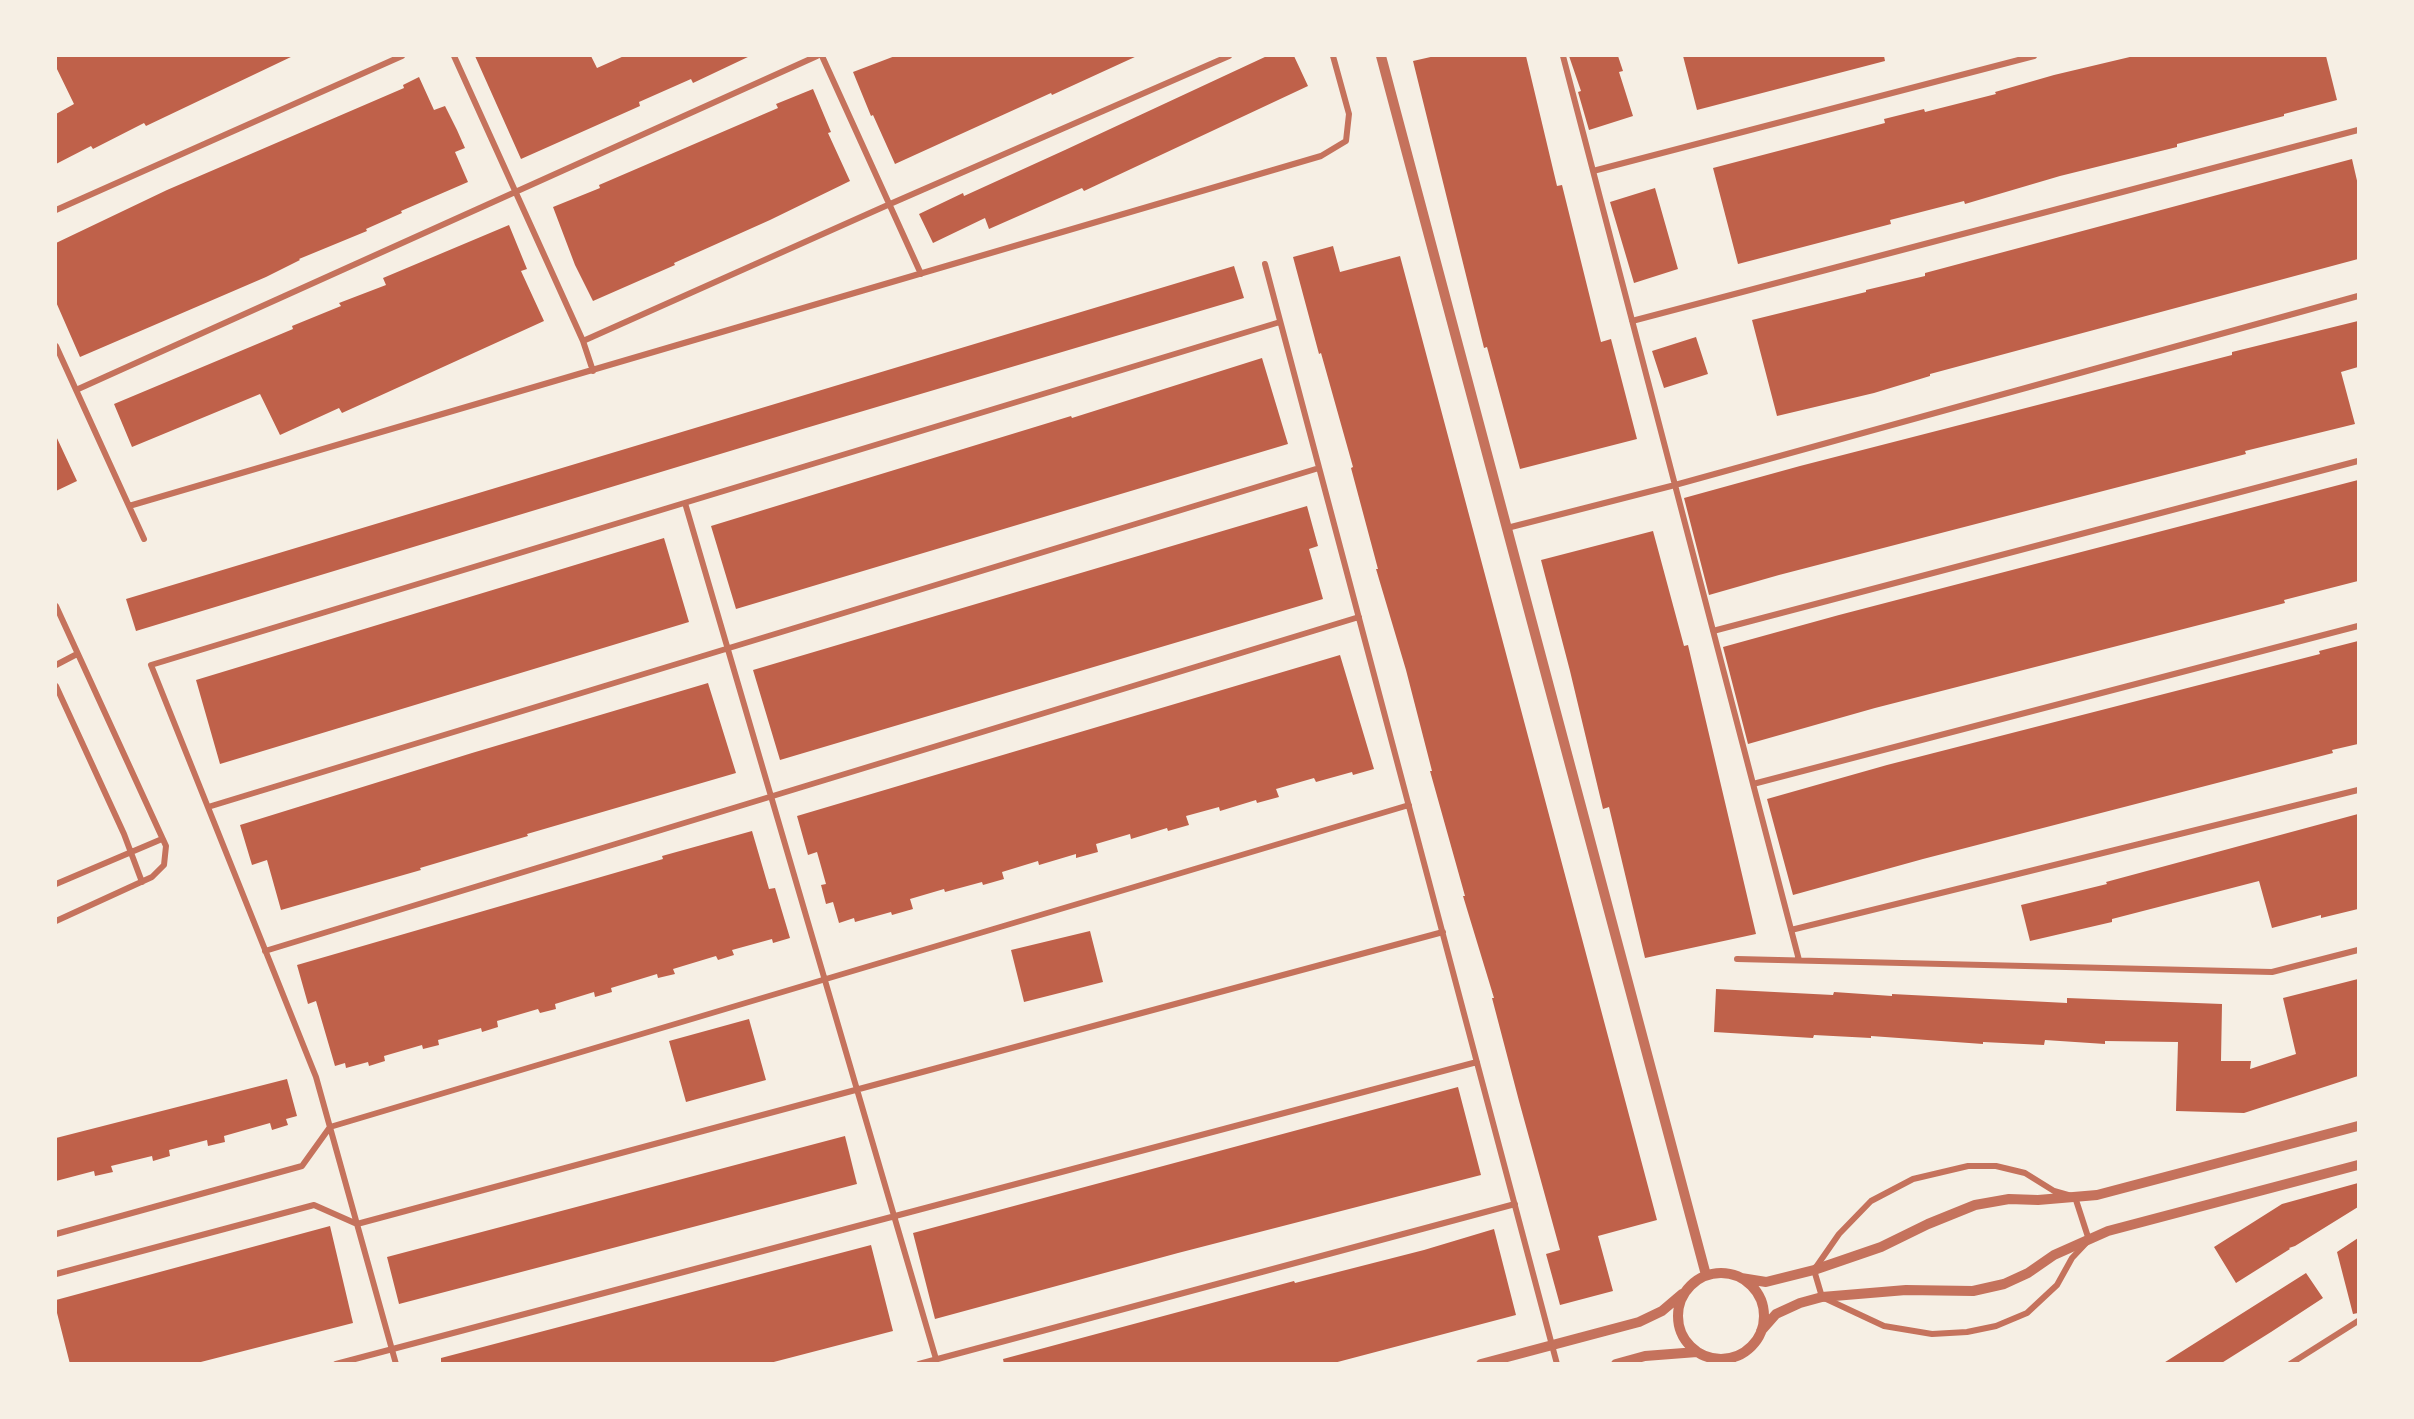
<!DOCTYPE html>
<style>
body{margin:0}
#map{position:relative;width:2414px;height:1419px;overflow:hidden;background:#f6efe4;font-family:"IBM Plex Serif",serif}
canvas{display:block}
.frame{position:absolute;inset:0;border:57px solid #f6efe4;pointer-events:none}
</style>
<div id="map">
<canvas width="2414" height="1419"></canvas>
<div class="frame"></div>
</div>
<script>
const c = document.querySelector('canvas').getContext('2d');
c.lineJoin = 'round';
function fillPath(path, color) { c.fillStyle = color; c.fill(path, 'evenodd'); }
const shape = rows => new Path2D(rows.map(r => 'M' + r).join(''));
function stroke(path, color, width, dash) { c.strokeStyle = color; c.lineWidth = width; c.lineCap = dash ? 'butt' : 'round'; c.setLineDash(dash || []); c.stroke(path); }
fillPath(shape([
 [56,56,293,56,146,126,144,123,93,149,91,146,56,164,56,114,74,104,56,67],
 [475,56,591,56,597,68,624,56,750,56,693,83,691,79,639,102,640,106,521,159],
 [895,56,1137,56,1052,95,1051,93,895,164,873,115,871,116,853,72],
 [1267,56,1294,56,1308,86,1084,191,1082,188,989,229,985,218,933,243,919,214,963,193,964,196,1065,150],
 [1435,56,1526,56,1557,186,1562,185,1601,342,1611,339,1637,439,1520,469,1487,347,1484,348,1413,61],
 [1569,56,1618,56,1623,71,1619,72,1633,116,1589,130,1578,92,1581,91],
 [1683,56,1884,56,1885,61,1697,110],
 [2134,56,2326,56,2337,100,2284,114,2284,116,2177,144,2177,147,2060,176,1965,204,1964,201,1890,220,1891,224,1738,264,1713,168,1885,123,1884,119,1924,109,1925,112,1996,94,1995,92,2054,75],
 [419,77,434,110,445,106,457,130,465,148,455,152,468,182,401,211,402,213,366,229,367,231,299,259,300,260,266,277,80,357,56,302,56,243,167,190,404,88,403,85],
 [813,89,831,132,828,133,850,181,770,220,674,263,675,265,593,301,575,265,553,207,600,188,599,185,778,108,776,104],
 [2352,159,2358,185,2358,259,1930,374,1930,376,1874,393,1777,416,1752,320,1866,292,1866,290,1925,276,1925,273],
 [1655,188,1678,269,1634,283,1610,202],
 [509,225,527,269,521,271,544,321,342,413,339,408,280,435,260,394,132,447,114,404,293,329,292,326,341,306,339,303,386,285,383,278],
 [1333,246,1340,272,1400,256,1657,1220,1598,1236,1613,1291,1560,1305,1546,1254,1560,1250,1519,1101,1492,998,1494,998,1463,896,1465,896,1430,771,1432,771,1406,670,1376,569,1378,569,1351,468,1353,467,1321,353,1319,354,1293,257],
 [1234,266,1244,298,806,428,136,631,126,599],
 [2358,321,2358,367,2341,372,2355,424,2245,451,2246,454,1779,575,1709,595,1684,498,1800,466,2232,355,2232,352],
 [1696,337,1708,374,1664,388,1652,351],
 [1262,358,1288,444,736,609,711,526,1071,416,1072,418],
 [56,436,77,481,56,491],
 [2358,480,2358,581,2284,600,2285,603,1875,708,1748,744,1723,647,1839,615],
 [1307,506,1318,546,1309,549,1323,599,780,760,753,670],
 [1653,531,1684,646,1688,645,1756,934,1645,958,1609,807,1603,809,1570,671,1541,560],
 [664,538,689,622,220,764,196,680],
 [2358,641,2358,744,2332,750,2333,753,1923,859,1793,895,1767,799,1887,765,2320,654,2319,651],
 [1340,655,1374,769,1353,775,1352,772,1316,782,1314,778,1276,789,1279,797,1257,803,1256,800,1220,811,1219,807,1186,816,1189,825,1168,831,1167,828,1131,839,1130,834,1096,844,1098,852,1076,858,1076,854,1039,865,1038,861,1002,872,1004,879,983,885,982,882,945,892,944,889,910,899,913,909,892,915,891,912,855,922,854,918,839,923,833,902,826,904,821,885,826,884,817,852,808,855,797,816],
 [708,683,736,773,527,834,528,836,420,868,421,870,281,910,267,860,252,865,240,825,472,753],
 [2358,814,2358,909,2321,918,2321,915,2272,928,2259,881,2112,919,2112,922,2030,941,2021,905,2107,884,2106,882],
 [752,831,769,889,775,888,790,938,773,943,772,939,732,950,734,955,718,960,716,956,673,969,675,974,658,978,657,974,611,988,612,992,595,997,594,992,555,1004,556,1009,540,1013,538,1009,497,1021,498,1027,482,1032,481,1028,438,1040,439,1045,423,1049,422,1045,384,1056,385,1061,369,1066,368,1062,346,1068,345,1063,335,1066,316,1001,308,1004,297,965,663,859,662,856],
 [1090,931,1103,982,1024,1002,1011,950],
 [2358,979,2358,1076,2244,1113,2176,1111,2178,1042,2105,1041,2105,1044,2045,1040,2044,1045,1983,1042,1983,1044,1871,1036,1871,1038,1814,1035,1813,1038,1714,1032,1716,989,1833,995,1834,992,1892,996,1892,994,2067,1003,2067,998,2222,1004,2221,1061,2251,1061,2250,1069,2296,1054,2283,998],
 [749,1019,766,1080,686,1102,669,1041],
 [287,1079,297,1116,286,1119,288,1125,272,1130,270,1123,224,1136,225,1142,208,1146,207,1140,169,1150,170,1156,153,1161,152,1156,111,1166,113,1172,95,1176,94,1171,56,1181,56,1138],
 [1458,1087,1481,1175,1178,1253,935,1319,913,1233],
 [845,1136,857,1184,399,1304,387,1257],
 [2358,1183,2358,1207,2295,1246,2289,1248,2290,1249,2236,1283,2214,1247,2282,1204],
 [330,1226,353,1323,193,1364,70,1364,56,1309,56,1300],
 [1494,1229,1516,1315,1330,1364,1004,1364,1003,1359,1294,1281,1295,1283,1424,1250],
 [2358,1238,2358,1313,2353,1314,2337,1252],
 [871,1245,893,1331,766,1364,441,1364,441,1358],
 [2306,1273,2323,1298,2271,1332,2220,1364,2162,1364]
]), '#bf614a');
stroke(shape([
 [454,56,583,341],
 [822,56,921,274],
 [1563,56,1799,960],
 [1593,171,2034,56],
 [56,210,402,56],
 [1265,264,1557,1364],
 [1632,321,2358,130],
 [56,346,144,539],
 [593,371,583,341,890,204,1229,56],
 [76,390,817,56],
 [685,503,936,1359],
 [129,506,1321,156,1346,141,1349,114,1333,56],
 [1507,528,1675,485,2358,296],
 [56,606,166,846,164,865,152,877,56,921],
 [1713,631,2358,461],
 [56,665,77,654],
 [56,686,124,834,142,882],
 [1753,784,2358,626],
 [208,807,1319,468],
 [56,884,162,839],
 [1791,930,2358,790],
 [265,951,1359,617],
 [1737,959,2272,972,2358,950],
 [1968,1166,1996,1166,2025,1173,2054,1191,2075,1197,2089,1240,2072,1258,2057,1285,2027,1313,1996,1326,1967,1332,1932,1334,1884,1326,1822,1297,1814,1270,1839,1234,1871,1201,1913,1179,1968,1166],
 [56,1234,302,1166,330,1127,1409,805],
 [56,1274,314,1205,357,1224,1443,932],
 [1732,1357,1733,1364],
 [336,1364,1477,1062],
 [396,1364,316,1077,151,665,1280,322],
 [919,1364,1515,1204],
 [2290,1364,2358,1321]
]), '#c5725c', 6);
stroke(shape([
 [1381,56,1706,1275],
 '1678 1316a43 43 0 1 1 86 0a43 43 0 1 1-86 0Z',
 [1741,1278,1766,1282,1814,1270,1881,1247,1928,1224,1975,1205,2009,1199,2038,1200,2097,1195,2358,1126],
 [1761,1331,1776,1314,1800,1303,1822,1297,1906,1290,1973,1291,2004,1284,2028,1273,2054,1255,2108,1231,2358,1165],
 [1481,1364,1639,1322,1662,1311,1682,1294],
 [1616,1364,1645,1356,1697,1352]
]), '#c5725c', 10);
</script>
